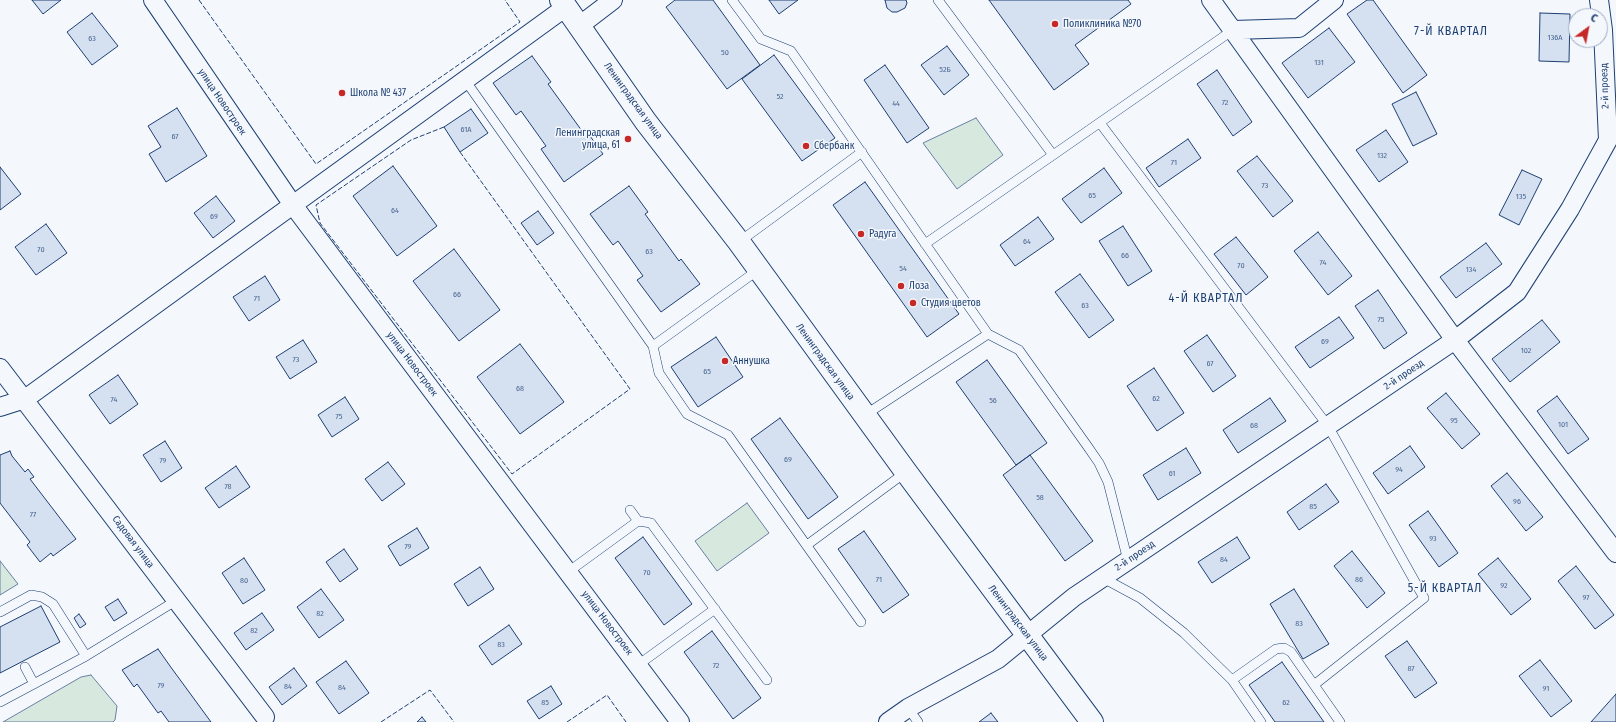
<!DOCTYPE html>
<meta charset="utf-8">
<style>
body{margin:0}
#map{position:relative;width:1616px;height:722px;overflow:hidden;background:#f4f7fb;font-family:"Fira Sans Condensed",sans-serif}
canvas{display:block}
.north{position:absolute;left:1568px;top:8px;width:40px;height:40px;box-sizing:border-box;background:#f4f7fb;border:1px solid #9eadc5;border-radius:50%;rotate:32deg;font-size:11px;font-weight:700;line-height:16px;text-align:center;color:#1d3f73}
.north::after{content:'';display:block;margin:auto;width:14px;height:18px;background:#c62828;clip-path:polygon(50% 0,100% 100%,50% 72%,0 100%)}
</style>
<div id="map">
<canvas width="1616" height="722"></canvas>
<div class="north">С</div>
</div>
<script>
const c = document.querySelector('canvas').getContext('2d');
c.lineJoin = 'round';
function fillPath(path, color) { c.fillStyle = color; c.fill(path, 'evenodd'); }
const shape = rows => new Path2D(rows.map(r => 'M' + r).join(''));
function stroke(path, color, width, dash) { c.strokeStyle = color; c.lineWidth = width; c.lineCap = dash ? 'butt' : 'round'; c.setLineDash(dash || []); c.stroke(path); }
function drawText(font, color, halo, rows, align = 'center') {
  c.font = font + ' "Fira Sans Condensed",sans-serif'; c.lineWidth = 3; c.setLineDash([]); c.textBaseline = 'middle'; c.strokeStyle = halo; c.fillStyle = color; for (const [text, x, y, turn = 0] of rows) {
    c.save(); c.translate(x, y); c.rotate((+turn || 0) * Math.PI / 180); c.textAlign = isNaN(turn) ? turn : align; if (halo) c.strokeText(text, 0, 0); c.fillText(text, 0, 0); c.restore();
  }
}
const green = shape([
 [976,118,1003,155,957,189,923,143,976,118],
 [747,503,769,533,717,571,695,541,747,503],
 [0,561,18,584,0,595,0,561],
 [91,675,117,706,115,720,113,722,3,722,81,677,91,675]
]);
fillPath(green, '#d7e8df');
stroke(green, '#687fa3', 1);
const building = shape([
 [32,0,61,0,43,14,32,0],
 [675,0,713,0,760,65,727,89,666,7,675,0],
 [769,0,798,0,779,14,769,0],
 [885,0,906,0,907,3,905,8,897,12,892,12,887,8,885,0],
 [989,0,1128,0,1131,4,1075,45,1089,64,1054,90,989,0],
 [1367,0,1373,0,1427,75,1403,93,1347,14,1367,0],
 [92,13,118,46,92,65,67,32,92,13],
 [1540,13,1570,14,1569,62,1539,61,1540,13],
 [1329,28,1355,62,1308,98,1282,63,1329,28],
 [947,46,969,75,944,95,921,65,947,46],
 [774,55,835,138,802,161,742,79,774,55],
 [532,56,551,82,548,84,582,131,585,129,603,154,564,182,541,149,546,146,521,111,516,115,493,83,532,56],
 [885,65,929,128,907,143,864,80,885,65],
 [1217,70,1252,122,1233,136,1197,84,1217,70],
 [1416,92,1437,134,1413,146,1392,104,1416,92],
 [177,108,207,156,166,182,149,154,161,147,148,126,177,108],
 [471,109,488,133,460,152,444,127,471,109],
 [1386,130,1408,162,1379,182,1356,150,1386,130],
 [1188,139,1201,158,1159,187,1146,168,1188,139],
 [1257,156,1293,201,1273,217,1237,171,1257,156],
 [393,166,437,226,397,256,353,196,393,166],
 [0,167,21,194,0,210,0,167],
 [1104,168,1122,193,1081,223,1062,199,1104,168],
 [1522,170,1542,179,1519,225,1499,215,1522,170],
 [865,182,959,314,927,337,833,205,865,182],
 [629,186,648,212,645,214,679,261,681,259,700,284,661,312,637,280,643,276,618,241,613,245,590,214,629,186],
 [216,196,235,221,213,238,194,213,216,196],
 [538,211,554,233,537,245,521,223,538,211],
 [1038,217,1054,239,1015,266,1000,245,1038,217],
 [46,224,67,253,36,275,15,247,46,224],
 [1123,226,1152,271,1128,286,1099,241,1123,226],
 [1318,232,1352,276,1328,295,1294,251,1318,232],
 [1236,237,1268,277,1246,295,1214,254,1236,237],
 [1486,243,1502,264,1456,298,1440,277,1486,243],
 [454,249,500,310,459,341,413,281,454,249],
 [1080,274,1114,320,1089,338,1055,292,1080,274],
 [265,276,280,300,249,321,233,297,265,276],
 [1378,290,1407,333,1384,349,1355,306,1378,290],
 [1339,317,1354,338,1310,368,1295,347,1339,317],
 [1542,320,1560,342,1510,382,1492,359,1542,320],
 [1207,335,1236,376,1213,392,1184,351,1207,335],
 [716,337,743,377,698,407,671,367,716,337],
 [303,340,317,362,290,379,276,357,303,340],
 [520,344,564,402,520,434,477,377,520,344],
 [987,360,1047,443,1016,465,956,382,987,360],
 [1154,368,1184,413,1157,431,1127,386,1154,368],
 [118,375,138,404,110,424,89,395,118,375],
 [1446,393,1480,434,1462,449,1427,408,1446,393],
 [1557,396,1589,439,1568,454,1537,411,1557,396],
 [345,397,359,419,332,437,318,415,345,397],
 [1270,398,1286,421,1238,453,1223,430,1270,398],
 [780,418,838,497,808,519,751,439,780,418],
 [165,441,182,468,161,482,143,455,165,441],
 [1410,446,1425,467,1388,494,1373,473,1410,446],
 [1186,448,1201,473,1158,500,1143,475,1186,448],
 [10,451,12,456,25,472,28,469,34,477,30,479,76,539,53,556,51,553,40,562,27,545,30,542,0,503,0,455,10,451],
 [1030,455,1093,541,1065,561,1003,475,1030,455],
 [388,462,405,484,382,501,365,479,388,462],
 [236,466,250,487,219,508,205,488,236,466],
 [1507,473,1543,517,1526,531,1491,486,1507,473],
 [1326,484,1339,502,1299,530,1287,512,1326,484],
 [1428,511,1458,553,1439,567,1409,525,1428,511],
 [417,528,429,548,400,566,388,546,417,528],
 [864,531,909,595,883,613,838,549,864,531],
 [643,537,692,604,664,625,615,558,643,537],
 [1237,537,1250,558,1212,583,1198,562,1237,537],
 [344,549,358,569,340,582,326,562,344,549],
 [1352,551,1385,593,1367,608,1334,566,1352,551],
 [244,558,265,590,243,604,222,573,244,558],
 [1498,558,1531,599,1511,615,1478,574,1498,558],
 [1576,566,1614,615,1595,629,1558,581,1576,566],
 [480,567,494,589,468,606,454,584,480,567],
 [321,589,344,620,319,638,297,607,321,589],
 [1294,589,1329,644,1303,659,1270,604,1294,589],
 [118,599,127,613,114,621,105,607,118,599],
 [41,606,60,642,0,673,0,627,41,606],
 [262,613,274,630,246,650,234,633,262,613],
 [79,614,86,624,80,628,74,618,79,614],
 [509,625,522,644,492,665,479,646,509,625],
 [712,631,761,698,733,719,684,652,712,631],
 [1407,641,1437,683,1415,698,1385,656,1407,641],
 [158,649,170,666,211,722,169,722,161,711,158,713,137,684,134,687,122,670,158,649],
 [1540,660,1572,701,1551,717,1519,676,1540,660],
 [346,661,369,693,339,714,316,682,346,661],
 [1282,662,1298,685,1324,722,1275,722,1249,685,1282,662],
 [294,668,307,686,282,705,269,687,294,668],
 [551,686,562,704,539,719,527,701,551,686],
 [1616,694,1616,722,1591,722,1616,694],
 [991,713,998,722,979,722,991,713],
 [422,717,426,722,417,722,422,717]
]);
fillPath(building, '#d5e0f0');
stroke(building, '#1d3f73', 1);
const lane = shape([
 [732,0,761,39,791,51,988,334,1019,350,1088,447,1099,463,1108,482,1128,561],
 [938,0,1053,155],
 [465,80,653,346,659,373,687,414,728,435,861,622],
 [1100,123,1328,426,1424,598,1314,685],
 [739,242,862,152],
 [925,244,1233,30],
 [653,346,758,270],
 [865,415,988,334],
 [630,510,638,521,651,523,767,680],
 [807,545,906,472],
 [568,572,638,521],
 [1103,578,1140,598,1184,633,1232,680,1261,722],
 [0,612,31,595,42,597,53,604,86,656,177,600],
 [638,665,715,609],
 [25,667,34,684],
 [1232,680,1276,649,1284,648,1291,652,1340,722],
 [0,702,86,656],
 [908,708,918,722]
]);
const street = shape([
 [153,0,293,205,680,722],
 [1211,0,1455,340,1616,553],
 [579,26,613,0],
 [1233,30,1299,28,1334,0],
 [0,368,265,717],
 [0,407,25,399,566,7],
 [888,722,908,708,998,659,1074,597,1455,340,1517,292,1570,209,1608,140,1603,30,1599,0]
]);
const secondary = shape([
 [561,0,646,122,739,242,906,472,1092,722]
]);
stroke(lane, '#1d3f73', 10);
stroke(street, '#1d3f73', 20);
stroke(secondary, '#1d3f73', 24);
stroke(lane, '#f4f7fb', 9);
stroke(street, '#f4f7fb', 18);
stroke(secondary, '#f4f7fb', 22);
stroke(shape([
 [199,0,316,164,520,22,505,0],
 [444,127,411,140,316,205,320,223,512,474,630,389,460,152],
 [381,722,430,690,454,722],
 [567,722,607,695,626,722]
]), '#1d3f73', 1, [5, 2]);
for (const [x, y, r, color] of [
 [1055,24,4,"#c62828"],
 [342,93,4,"#c62828"],
 [628,139,4,"#c62828"],
 [806,146,4,"#c62828"],
 [861,234,4,"#c62828"],
 [901,286,4,"#c62828"],
 [913,303,4,"#c62828"],
 [725,361,4,"#c62828"]
]) { const dot = new Path2D(); dot.arc(x, y, r, 0, 2 * Math.PI); c.fillStyle = color; c.fill(dot); stroke(dot, '#f4f7fb', 1.5); }
drawText('8px', '#4b6792', null, [
 ["136А",1555,38],
 ["63",92,39],
 ["50",725,53],
 ["131",1319,63],
 ["52Б",945,70],
 ["52",780,97],
 ["72",1225,103],
 ["44",896,104],
 ["61А",466,130],
 ["67",175,137],
 ["132",1382,156],
 ["71",1174,163],
 ["73",1265,186],
 ["65",1092,196],
 ["135",1521,197],
 ["64",395,211],
 ["69",214,217],
 ["64",1027,242],
 ["70",41,250],
 ["63",649,252],
 ["66",1125,256],
 ["74",1323,263],
 ["70",1241,266],
 ["54",903,269],
 ["134",1471,270],
 ["66",457,295],
 ["71",257,299],
 ["63",1085,306],
 ["75",1381,320],
 ["69",1325,342],
 ["102",1526,351],
 ["73",296,360],
 ["67",1210,364],
 ["65",707,372],
 ["68",520,389],
 ["62",1156,399],
 ["74",114,400],
 ["56",993,401],
 ["75",339,417],
 ["95",1454,421],
 ["101",1563,425],
 ["68",1254,426],
 ["69",788,460],
 ["79",163,461],
 ["94",1399,470],
 ["61",1172,474],
 ["78",228,487],
 ["58",1040,498],
 ["96",1517,502],
 ["85",1313,507],
 ["77",33,515],
 ["93",1433,539],
 ["79",408,547],
 ["84",1224,560],
 ["70",647,573],
 ["71",879,580],
 ["86",1359,580],
 ["80",244,581],
 ["92",1504,586],
 ["97",1586,598],
 ["82",320,614],
 ["83",1299,624],
 ["82",254,631],
 ["83",501,645],
 ["72",716,666],
 ["87",1411,669],
 ["79",161,686],
 ["84",288,687],
 ["84",342,688],
 ["91",1546,689],
 ["85",545,703],
 ["62",1286,703]
]);
drawText('10px', '#1d3f73', '#f4f7fb', [
 ["Поликлиника №70",1063,24],
 ["Школа № 437",350,93],
 ["Ленинградская",620,133,"right"],
 ["улица, 61",620,145,"right"],
 ["Сбербанк",814,146],
 ["Радуга",869,234],
 ["Лоза",909,286],
 ["Студия цветов",921,303],
 ["Аннушка",733,361]
], 'left');
drawText('10px', '#1d3f73', '#f4f7fb', [
 ["2-й проезд",1605,86,-92],
 ["Ленинградская улица",633,101,54],
 ["улица Новостроек",222,102,56],
 ["Ленинградская улица",825,362,54],
 ["улица Новостроек",412,364,53],
 ["2-й проезд",1404,375,-34],
 ["Садовая улица",133,542,53],
 ["2-й проезд",1135,556,-34],
 ["улица Новостроек",607,623,53],
 ["Ленинградская улица",1018,623,53]
]);
c.letterSpacing = '1px';
drawText('12px', '#1d3f73', '#f4f7fb', [
 ["7-Й КВАРТАЛ",1451,32],
 ["4-Й КВАРТАЛ",1206,299],
 ["5-Й КВАРТАЛ",1445,589]
]);
c.letterSpacing = '0px';
</script>
